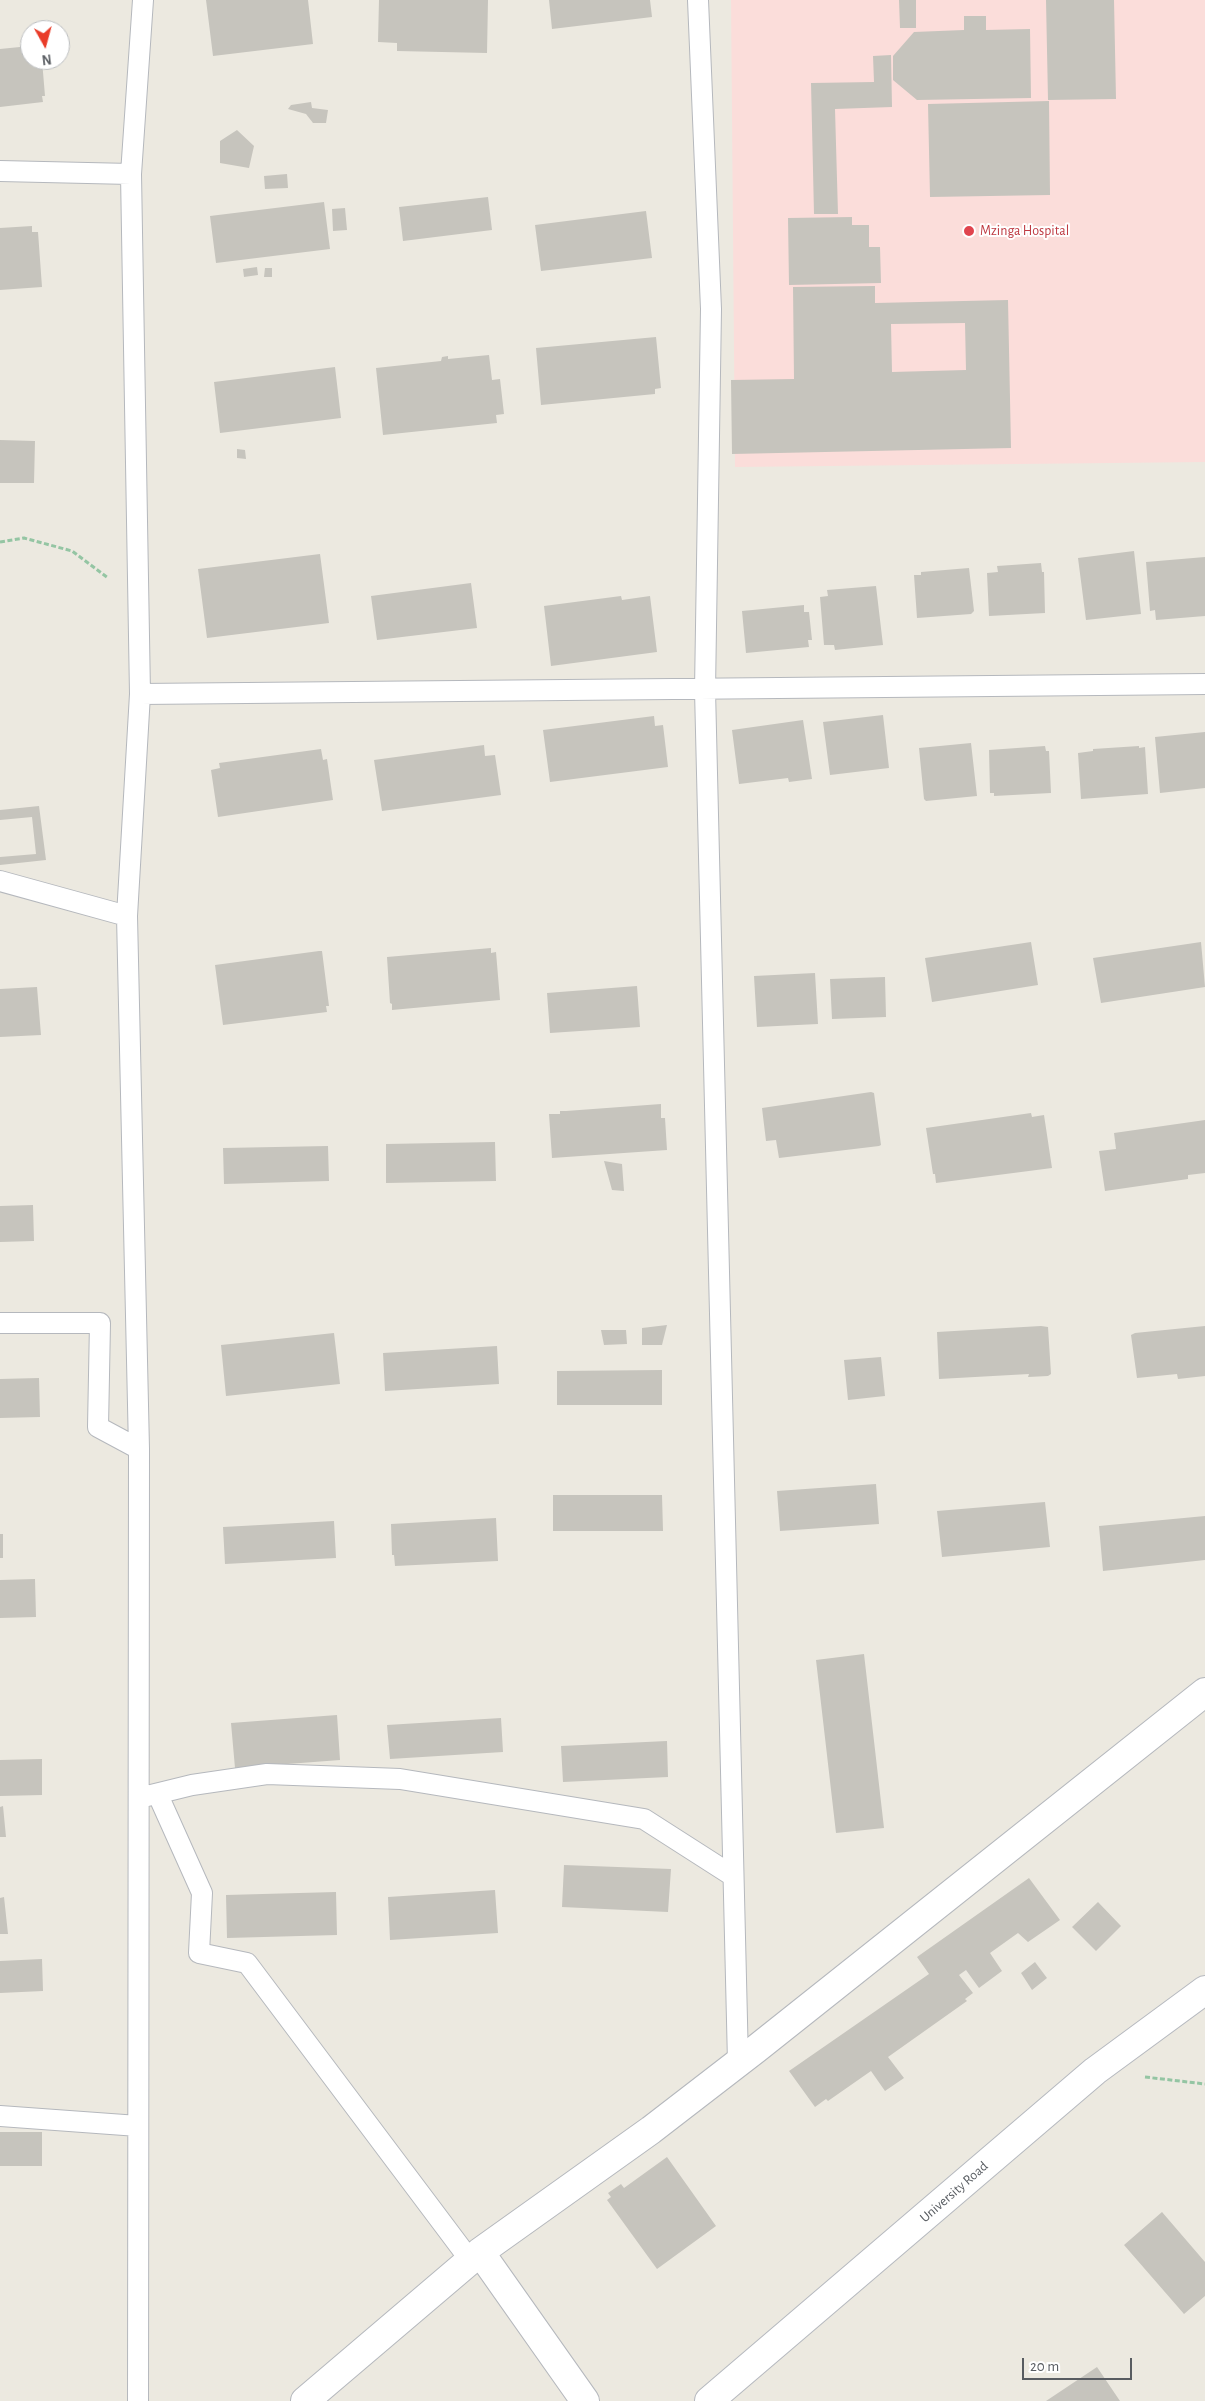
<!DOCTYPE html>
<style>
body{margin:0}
#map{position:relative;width:1205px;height:2401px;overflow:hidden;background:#ece9e0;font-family:"Alegreya Sans",sans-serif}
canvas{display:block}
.north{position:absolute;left:20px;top:20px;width:50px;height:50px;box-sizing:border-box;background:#fff;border:1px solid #bcbec0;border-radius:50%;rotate:173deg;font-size:14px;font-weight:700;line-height:20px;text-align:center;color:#585c61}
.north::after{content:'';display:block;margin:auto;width:18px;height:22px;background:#e93c29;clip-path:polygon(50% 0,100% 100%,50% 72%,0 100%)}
.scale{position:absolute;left:1022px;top:2358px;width:110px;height:22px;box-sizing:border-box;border:2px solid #585c61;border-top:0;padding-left:6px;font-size:15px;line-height:18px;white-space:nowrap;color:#585c61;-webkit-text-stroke:4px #fff;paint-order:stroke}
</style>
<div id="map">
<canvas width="1205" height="2401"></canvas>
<div class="north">N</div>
<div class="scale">20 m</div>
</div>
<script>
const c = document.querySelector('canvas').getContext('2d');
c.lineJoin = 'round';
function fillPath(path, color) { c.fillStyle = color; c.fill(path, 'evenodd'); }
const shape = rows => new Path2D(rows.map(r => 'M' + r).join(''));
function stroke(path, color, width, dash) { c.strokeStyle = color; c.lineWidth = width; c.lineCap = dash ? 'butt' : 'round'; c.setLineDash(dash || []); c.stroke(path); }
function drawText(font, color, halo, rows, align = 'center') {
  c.font = font + ' "Alegreya Sans",sans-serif'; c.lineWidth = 4; c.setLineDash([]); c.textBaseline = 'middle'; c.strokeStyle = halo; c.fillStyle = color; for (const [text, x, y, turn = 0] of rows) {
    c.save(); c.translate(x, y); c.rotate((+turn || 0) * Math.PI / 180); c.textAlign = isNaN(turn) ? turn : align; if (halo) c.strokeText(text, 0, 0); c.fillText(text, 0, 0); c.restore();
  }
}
fillPath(shape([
 [731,0,1205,0,1205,462,735,467]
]), '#fbddda');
fillPath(shape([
 [206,0,308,0,313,44,213,56],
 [379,0,488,0,487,53,397,51,397,43,378,42],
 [549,0,650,0,652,17,552,29],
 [899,0,916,0,916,28,900,28],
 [1046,0,1114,0,1116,99,1048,100],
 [964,16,986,16,986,30,1030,29,1031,98,917,100,893,80,893,56,914,32,964,30],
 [30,46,30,60,42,60,45,96,42,96,43,102,0,107,0,49],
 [891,55,892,107,835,109,838,214,814,214,811,83,874,82,873,56],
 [1049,101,1050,195,930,197,928,104],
 [311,102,312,108,328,110,326,123,313,123,306,114,288,109,291,105],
 [237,130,254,146,249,168,220,163,220,141],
 [287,174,288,188,265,189,264,176],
 [488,197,492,230,403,241,399,207],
 [324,202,330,249,216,263,210,216],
 [345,208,347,230,333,231,332,209],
 [646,211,652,258,541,271,535,225],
 [852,217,852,225,869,225,869,247,880,247,881,283,789,285,788,218],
 [32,226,32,232,38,232,42,287,0,290,0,228],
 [257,267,258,275,244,277,243,269],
 [265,268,272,268,272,277,264,277],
 [875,286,875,303,1008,300,1011,448,732,454,731,380,794,379,793,287],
 [965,323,966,370,892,372,891,324],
 [656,337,661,388,655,389,655,394,541,405,536,348],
 [489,355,492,380,500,379,504,414,496,415,497,423,383,435,376,368,441,361,442,357,448,356,448,359],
 [335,367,341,418,220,433,214,382],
 [0,440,35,441,34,483,0,483],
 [237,449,245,450,246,459,237,458],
 [1134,551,1141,614,1086,620,1078,558],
 [320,554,329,623,207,638,198,569],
 [1205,557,1205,616,1156,620,1155,610,1150,611,1146,562],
 [1041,563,1042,572,1044,572,1045,613,989,616,987,573,998,572,997,566],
 [969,568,974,611,971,614,917,618,914,575,921,575,921,572],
 [471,583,477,628,377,640,371,596],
 [876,586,883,645,835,650,834,645,824,645,820,597,828,596,827,590],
 [621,596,622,600,650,596,657,652,551,666,544,606],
 [804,605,804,612,809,612,812,640,808,640,809,647,746,653,742,611],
 [883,715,889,768,830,775,823,722],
 [654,716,655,726,663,725,668,767,550,782,543,730],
 [803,720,812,779,789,782,788,778,739,784,732,730],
 [1205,732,1205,788,1160,793,1155,737],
 [971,743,977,796,926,801,924,799,919,748],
 [484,745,485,756,495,755,501,795,382,811,374,760],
 [1045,746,1046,751,1049,751,1051,793,994,796,994,793,990,793,989,750],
 [1139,746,1139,748,1145,747,1148,794,1081,799,1078,753,1093,751,1093,749],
 [321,749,323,760,327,759,333,800,218,817,211,770,220,768,219,763],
 [39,806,46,860,0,865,0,857,36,854,32,817,0,820,0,810],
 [1031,942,1038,985,932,1002,925,958],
 [1201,942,1205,987,1101,1003,1093,958],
 [491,948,491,953,496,952,500,1000,392,1010,392,1004,390,1003,387,957],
 [319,951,322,951,329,1006,326,1006,327,1012,223,1025,215,965],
 [815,973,818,1024,757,1027,754,976],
 [885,977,886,1017,832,1019,830,979],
 [637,986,640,1027,550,1033,547,993],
 [37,987,41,1035,0,1037,0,989],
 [871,1092,874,1093,881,1145,879,1146,779,1158,776,1140,766,1141,762,1108],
 [661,1104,661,1118,665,1118,667,1150,552,1158,549,1114,560,1114,560,1111,566,1111],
 [1031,1113,1032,1117,1044,1115,1052,1168,936,1183,935,1174,933,1174,926,1128],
 [1205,1120,1205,1173,1188,1175,1188,1179,1105,1191,1099,1151,1116,1149,1114,1133],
 [495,1142,496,1181,386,1183,386,1144],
 [328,1146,329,1181,224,1184,223,1148],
 [604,1161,622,1164,624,1191,612,1190],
 [33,1205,34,1241,0,1242,0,1206],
 [667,1325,662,1345,642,1345,642,1328],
 [1041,1326,1048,1327,1051,1374,1048,1376,1028,1377,1029,1374,939,1379,937,1332],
 [1205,1326,1205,1376,1178,1379,1177,1374,1137,1378,1131,1335,1135,1333],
 [601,1330,626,1330,627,1344,604,1345],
 [334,1333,340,1384,226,1396,221,1345],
 [497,1346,499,1384,385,1391,383,1353],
 [881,1357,885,1396,848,1400,844,1360],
 [662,1370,662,1405,557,1405,557,1371],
 [39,1378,40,1417,0,1418,0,1379],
 [876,1484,879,1524,780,1531,777,1491],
 [553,1495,662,1495,663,1531,553,1531],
 [1045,1502,1050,1547,942,1557,937,1511],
 [1205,1516,1205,1560,1103,1571,1099,1526],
 [496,1518,498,1561,395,1566,394,1555,392,1555,391,1524],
 [334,1521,336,1558,225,1564,223,1527],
 [0,1534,3,1534,3,1558,0,1558],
 [35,1579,36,1617,0,1618,0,1580],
 [864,1654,884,1828,836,1833,816,1660],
 [337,1715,340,1760,235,1768,231,1723],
 [501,1718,503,1752,390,1759,387,1725],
 [667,1741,668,1777,563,1782,561,1746],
 [42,1759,42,1795,0,1796,0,1760],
 [3,1806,6,1837,0,1837,0,1807],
 [564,1865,671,1869,668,1912,562,1907],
 [1029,1878,1060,1920,1028,1942,1018,1933,990,1953,1002,1971,979,1988,966,1970,959,1975,973,1993,965,1999,967,2001,888,2057,904,2078,885,2091,871,2071,828,2101,826,2099,815,2107,789,2071,929,1974,917,1957],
 [495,1890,498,1933,390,1940,388,1897],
 [336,1892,337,1935,227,1938,226,1895],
 [4,1897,8,1934,0,1934,0,1898],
 [1098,1902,1121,1926,1096,1951,1072,1927],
 [42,1959,43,1991,0,1993,0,1961],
 [1035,1962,1047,1978,1032,1990,1021,1973],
 [0,2132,42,2132,42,2166,0,2166],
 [667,2157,716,2226,657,2269,607,2200,611,2197,608,2193,621,2184,624,2188],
 [1162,2212,1205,2262,1205,2296,1184,2314,1124,2245],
 [1097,2367,1120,2401,1046,2401]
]), '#c6c4bd');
const service = shape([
 [698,0,711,309,705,690,738,2062],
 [0,171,131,174],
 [140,694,1205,684],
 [0,881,127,916],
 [0,1323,100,1323,98,1427,139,1449],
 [158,1795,202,1893,199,1953,247,1963,470,2260],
 [139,1798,192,1785,267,1774,400,1779,644,1819,733,1876],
 [0,2116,138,2126],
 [138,2401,139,1449,127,916,140,694,131,174,143,0]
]);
const minor = shape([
 [480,2252,585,2401],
 [305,2401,480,2252,651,2130,756,2049,1205,1692]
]);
const secondary = shape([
 [709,2401,1095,2071,1205,1990]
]);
stroke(service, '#b5b8bd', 22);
stroke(minor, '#b5b8bd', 30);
stroke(secondary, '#b6b9bf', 30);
stroke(shape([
 [0,542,24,538,72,551,108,578],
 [1145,2077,1205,2084]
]), '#94c5a3', 3, [5, 2.5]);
stroke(service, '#fff', 20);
stroke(minor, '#fff', 28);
stroke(secondary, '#fff', 28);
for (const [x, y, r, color] of [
 [969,231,6,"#e0444e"]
]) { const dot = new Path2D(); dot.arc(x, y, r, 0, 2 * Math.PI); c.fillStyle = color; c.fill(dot); stroke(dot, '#fff', 2); }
drawText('14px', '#be3a42', '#fff', [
 ["Mzinga Hospital",980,231]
], 'left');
drawText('14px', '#585c61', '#fff', [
 ["University Road",954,2192,-41]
]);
</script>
